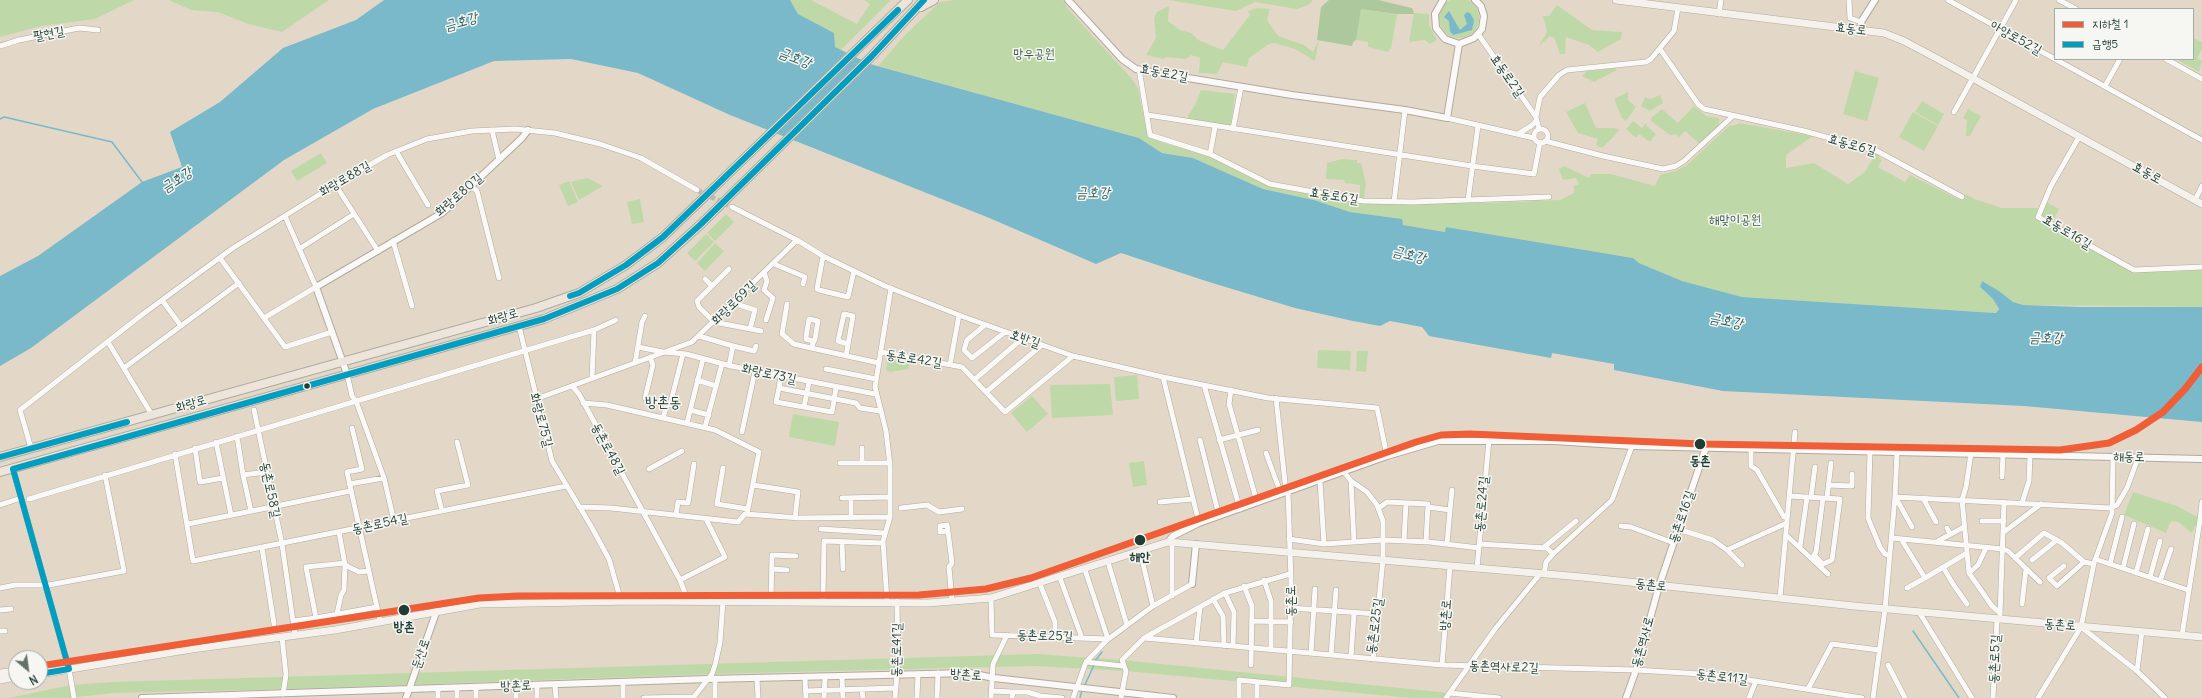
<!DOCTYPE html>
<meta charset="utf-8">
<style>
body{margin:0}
#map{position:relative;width:2202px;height:698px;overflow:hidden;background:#e3d8c7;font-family:Delius,"Poor Story",sans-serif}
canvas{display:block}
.legend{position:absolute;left:2054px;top:8px;width:140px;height:52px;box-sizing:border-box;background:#f6f6f2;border:1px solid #a0aca6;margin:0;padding:5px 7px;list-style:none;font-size:12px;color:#1f3d34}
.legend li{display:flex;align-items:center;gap:8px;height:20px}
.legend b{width:20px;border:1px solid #a0aca6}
.north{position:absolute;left:8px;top:650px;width:40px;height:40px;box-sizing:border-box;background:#f6f6f2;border:1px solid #a0aca6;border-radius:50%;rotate:151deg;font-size:11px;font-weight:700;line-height:16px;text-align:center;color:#1f3d34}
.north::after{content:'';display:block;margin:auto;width:14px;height:18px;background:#647367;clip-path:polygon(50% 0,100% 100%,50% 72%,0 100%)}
</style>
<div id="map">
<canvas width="2202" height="698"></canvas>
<ul class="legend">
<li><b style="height:5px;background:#ef5e37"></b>지하철 1</li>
<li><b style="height:5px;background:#039ebf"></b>급행5</li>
</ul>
<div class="north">N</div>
</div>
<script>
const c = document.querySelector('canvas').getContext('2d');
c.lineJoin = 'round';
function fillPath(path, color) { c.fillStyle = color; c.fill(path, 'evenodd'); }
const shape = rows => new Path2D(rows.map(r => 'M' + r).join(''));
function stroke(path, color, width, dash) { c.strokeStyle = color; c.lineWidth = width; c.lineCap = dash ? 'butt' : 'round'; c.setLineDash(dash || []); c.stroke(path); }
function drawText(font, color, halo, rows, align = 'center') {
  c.font = font + ' Delius,"Poor Story",sans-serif'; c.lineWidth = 3; c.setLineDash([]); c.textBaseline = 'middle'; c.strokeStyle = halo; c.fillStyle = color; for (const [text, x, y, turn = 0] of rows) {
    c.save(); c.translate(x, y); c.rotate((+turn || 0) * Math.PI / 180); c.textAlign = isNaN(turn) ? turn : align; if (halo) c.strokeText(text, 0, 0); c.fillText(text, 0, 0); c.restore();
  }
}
fillPath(shape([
 '1439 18a20 20 0 1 1 40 0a20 20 0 1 1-40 0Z',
 [0,0,134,0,95,19,41,26,0,37],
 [169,0,329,0,282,32,248,24,218,12,191,10],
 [790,0,811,0,857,24,870,4,864,0,891,0,841,50,835,47,834,33,798,14],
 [955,0,1063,0,1068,9,1133,80,1138,89,1148,137,1167,144,1210,154,1269,186,1338,199,1414,203,1486,203,1560,200,1574,193,1574,186,1579,184,1576,178,1563,180,1559,169,1564,166,1589,178,1591,174,1611,174,1655,186,1660,175,1675,171,1687,165,1730,125,1733,126,1739,123,1813,136,1786,155,1786,168,1814,163,1848,184,1865,172,1876,153,1880,155,1879,158,1882,160,1878,167,1905,182,1910,175,1962,201,1966,194,1974,199,2002,208,2038,208,2035,217,2130,271,2164,272,2202,270,2202,307,2023,305,2013,302,1999,291,1982,281,1980,287,1993,299,1999,309,1996,313,1742,297,1682,281,1639,263,1633,258,1446,227,1446,232,1403,225,1402,219,1350,212,1314,200,1263,189,1193,158,1162,153,1139,138,878,66,905,35,940,2],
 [1168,0,1313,0,1308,5,1297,9,1255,2,1236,11],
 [1557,5,1592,30,1622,32,1621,39,1598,52,1589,45,1566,37,1565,54,1560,54,1554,37,1552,38,1550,36,1538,47,1547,32,1543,16,1549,16],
 [1169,6,1168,21,1180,30,1191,33,1198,40,1223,50,1250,15,1248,11,1257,8,1270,9,1267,20,1278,36,1304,45,1313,52,1319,40,1315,61,1295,49,1274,43,1269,44,1249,58,1247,67,1223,62,1217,74,1199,73,1200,58,1191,55,1186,59,1166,57,1163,59,1146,55,1156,38,1154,18,1157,12],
 [1361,9,1397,14,1391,49,1389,49,1389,52,1368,47,1368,42,1356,40],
 [1414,13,1429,14,1429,25,1437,40,1430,44,1425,40,1409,42],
 [2193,38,2202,42,2202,49,2197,58,2202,61,2199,72,2176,59,2193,59],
 [1616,68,1617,70,1594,82,1582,76,1587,71],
 [1855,71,1879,78,1867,121,1843,114],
 [1201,90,1235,94,1231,125,1188,120,1188,116,1195,105],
 [1628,92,1628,100,1636,107,1626,121,1622,118,1614,99],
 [1660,95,1663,103,1650,111,1641,106,1645,97,1650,99],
 [1922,101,1944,114,1938,125,1915,112],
 [1585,103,1596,128,1614,128,1620,130,1602,148,1596,145,1598,139,1578,133,1566,112],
 [1694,106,1706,116,1719,118,1719,125,1700,144,1685,131,1679,137,1676,134,1670,135,1651,121,1651,118,1662,109,1678,123],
 [1968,109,1981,116,1970,136,1966,136,1967,120,1963,118],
 [1913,112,1938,126,1924,151,1899,137],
 [1633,121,1642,128,1646,123,1647,126,1656,134,1650,142,1639,134,1636,138,1626,129],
 [321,153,327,163,297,181,291,171],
 [1342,159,1357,160,1357,163,1361,163,1366,184,1364,198,1360,197,1360,185,1345,183,1344,180,1326,179,1327,163],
 [587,178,603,186,579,200,571,182],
 [569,181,578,202,568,206,559,185],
 [640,199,644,222,632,224,627,202],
 [2046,202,2059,209,2052,223,2041,217,2041,214],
 [726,214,734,222,715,241,707,233],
 [706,234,714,242,695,261,687,253],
 [715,243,724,251,705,271,697,263],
 [1318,350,1351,351,1350,370,1317,368],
 [1357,351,1368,351,1366,372,1356,371],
 [888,359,909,363,909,369,890,372,886,370],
 [1137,375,1139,399,1116,401,1114,377],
 [1110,384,1113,415,1052,418,1050,385],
 [1032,396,1048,414,1027,432,1011,413],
 [793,414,839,422,835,446,789,437],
 [1144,461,1147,485,1133,487,1129,463],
 [2133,492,2177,506,2199,518,2192,533,2178,522,2171,521,2166,533,2124,515],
 [1036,654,1122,660,1450,693,1446,698,1411,698,1126,671,1035,666,712,674,288,689,115,693,68,698,9,698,71,685,112,682]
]), '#bed9a7');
fillPath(shape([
 [1329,0,1378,0,1412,8,1414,13,1414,14,1397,14,1361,9,1356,40,1353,42,1352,46,1317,40,1321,7]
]), '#acc89c');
fillPath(shape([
 [384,0,790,0,798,14,834,33,835,47,870,64,1139,138,1162,153,1193,158,1263,189,1314,200,1350,212,1402,219,1403,225,1445,232,1446,227,1633,258,1639,263,1682,281,1742,297,1996,313,1999,309,1993,299,1980,287,1982,281,1999,291,2013,302,2023,305,2081,307,2202,307,2202,422,2024,406,1723,391,1614,370,1614,364,1552,353,1551,358,1429,336,1422,327,1390,321,1380,326,1353,321,1295,308,1209,282,1121,253,1096,264,987,217,730,115,638,73,571,59,494,61,373,109,284,160,31,348,0,366,0,276,38,256,142,182,182,167,170,132,220,102,283,48,356,20],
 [1449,11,1460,30,1467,24,1464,15,1467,12,1470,13,1474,20,1472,30,1453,35,1450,31,1449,21,1444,17]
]), '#79b9ca');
stroke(shape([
 [0,119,4,117,112,142,142,182],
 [1913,631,1959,698],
 [1095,661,1102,652],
 [1084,687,1094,665],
 [1080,698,1082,690]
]), '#79b9ca', 1.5);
stroke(shape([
 [697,190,732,207]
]), '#bcb9aa', 5, [5, 2.5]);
const minor = shape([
 [1849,0,1850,18,1861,22],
 [1948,0,2202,140],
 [2059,0,2076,9],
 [1719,14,1721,0],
 [1478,34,1536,117],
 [0,46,19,40,79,28,98,30],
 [1660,49,1698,104,1704,109,1804,131,1877,151,1962,197],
 [2166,59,2202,79],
 [1139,69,1150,135,1210,154,1270,184,1363,201,1412,202,1549,197],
 [2105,86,2120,59],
 [1954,112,2016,0],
 [1148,115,1472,166,1534,174,1540,142],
 [1447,118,1534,138],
 [1233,129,1241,87],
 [1539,129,1536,117,1540,97,1559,75,1567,70,1646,62,1651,59,1674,31,1678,8],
 '1534 136a7 7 0 1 1 14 0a7 7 0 1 1-14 0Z',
 [492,130,499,160],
 [1518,134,1531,126,1536,121],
 [2079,137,2051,186,2038,217,2134,270,2202,267],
 [1545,141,1603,156,1663,169,1676,166,1684,161,1733,116],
 [396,151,428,205],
 [1210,154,1215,127],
 [335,184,378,251],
 [471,186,477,191,499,278],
 [1468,200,1478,126],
 [2195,200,2202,186],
 [1394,202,1405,110],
 [732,207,797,240,823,256,885,286,964,317,1073,356,1163,377,1268,398,1377,408,1387,456],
 [393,241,412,306],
 [299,249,354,214],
 [823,256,817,289,819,290,848,297,854,271],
 [220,258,285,347,332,332],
 [774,264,805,277,803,284],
 [764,273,767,281,764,290,773,298,766,320],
 [705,279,712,286],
 [162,300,181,326],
 [733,303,755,310,750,329],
 [787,304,782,334,794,344,811,348],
 [264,318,316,287,285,216],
 [716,320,719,323,761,331],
 [714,322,699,307,697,301,729,269],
 [985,325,967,340,964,350,972,358,1005,332],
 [519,326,552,461,591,526,609,559,621,601],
 [699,336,733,346],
 [813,341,806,339,806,337,809,319,818,321,815,339,811,348,879,363],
 [108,342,152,415],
 [638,347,663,352,686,354,731,366,875,394],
 [881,352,962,367,1005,412,1073,356],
 [846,356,853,316,844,314,838,341,848,344],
 [650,357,653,365,645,398,667,404,663,418],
 [635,363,642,322,645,316],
 [950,365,959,315],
 [729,366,733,346,754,351,756,346],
 [124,368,239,283],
 [826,369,876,379],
 [347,374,352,396,356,401,384,478,394,521],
 [781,376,779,388,856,403,860,408,880,411],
 [1163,377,1199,523],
 [592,378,594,330],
 [697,380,716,386],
 [974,380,1023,338],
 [1204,385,1240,509],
 [572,386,579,394,680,580,688,601],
 [779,388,776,402,804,407,809,382],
 [1231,390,1229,404,1257,502],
 [986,392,1042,345],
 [1276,398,1286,492],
 [536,399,692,342,797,240],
 [583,403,607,405,715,430,759,452,747,514],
 [667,404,670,405,683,354],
 [804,407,832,412,836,388],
 [254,410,282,544,295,635],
 [690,410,709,415],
 [687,423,703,359],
 [705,427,722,364],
 [352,428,362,469,347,472,380,621],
 [742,432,755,371],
 [237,436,243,475,266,472],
 [1200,440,1219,516],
 [1219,440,1258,430],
 [216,442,231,515],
 [31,448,20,410,143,314,233,248,333,186,387,155,427,139,472,131,515,129,555,133,600,144,641,158,697,190],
 [195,448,200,482,223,478],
 [862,448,862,463],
 [1751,448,1751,466,1757,470,1784,517,1787,517],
 [1870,451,1868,518,1880,547,1885,554,1890,556],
 [1897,452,1895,497,2111,508,2117,505,2127,488,2138,458],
 [1266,453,1281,494],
 [1971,453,1966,487,1962,500,1969,573,1992,606,2000,613],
 [175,454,193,561,566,486],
 [840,463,890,463],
 [723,468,717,504,748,509],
 [13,469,69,669,74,698],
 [649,469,682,451],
 [1344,472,1351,481,1367,492,1377,505,1383,521,1383,560,1373,659],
 [243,475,251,511],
 [2002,477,2003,454],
 [1320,481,1324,544],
 [1351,481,1354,542],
 [349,484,384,478],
 [753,485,798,492,795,518],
 [1828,485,1852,486,1852,474],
 [1789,496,1840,499,1832,560,1823,564,1814,555,1816,552,1823,498],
 [1811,497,1815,467],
 [842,498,890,497],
 [851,498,851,518],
 [1827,498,1831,463],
 [1896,498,1912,527],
 [1923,498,1936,522],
 [29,499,594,330,616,320],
 [1160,502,1193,499],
 [2202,502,2200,520,2202,520],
 [2022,503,2029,481,2030,455],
 [0,505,21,498],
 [579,507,611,508,738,522,745,514,800,518,890,517],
 [1428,507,1450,510,1447,544],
 [901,508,927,505,939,512,962,509],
 [1379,508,1387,502,1428,504,1426,542],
 [1450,510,1452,490],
 [442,511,437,491,468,485,457,442],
 [676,515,678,502,688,503,694,464],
 [1982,521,2004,521],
 [188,524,350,491],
 [1621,526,1631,527,1674,543],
 [1947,528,1950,534],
 [821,529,884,533],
 [1678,529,1713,540,1727,550,1787,523],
 [948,531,947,525,940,526,940,532,948,531,952,563,949,567,952,601],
 [2004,532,2041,504],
 [1786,535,1828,574],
 [1892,538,2003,549,2008,551,2040,582],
 [1289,539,1324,544,1383,540,1429,542,1479,548],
 [1901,539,1925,578,1967,553],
 [1404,541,1406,503],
 [842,542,843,569],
 [1172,542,1172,596],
 [1936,542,1964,527],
 [1479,544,1547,548,1553,554,1612,500,1632,446],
 [1800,547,1807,497],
 [262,548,274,624],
 [1543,548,1576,521],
 [1727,550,1742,565],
 [1140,551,1153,606],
 [2015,558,2044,533,2062,543,2084,562],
 [2095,559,2188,590],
 [2032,560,2057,540],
 [1108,562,1127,625],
 [2110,564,2122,517],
 [345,565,359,572,369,571],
 [2064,566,2049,578,2057,586,2084,562,2094,564],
 [1943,567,1953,584,1967,604],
 [1477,568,1489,440],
 [2123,568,2134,524],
 [772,569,787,570],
 [1969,573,1978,565,1986,548],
 [2136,573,2148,529],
 [1544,574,1546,562,1553,554],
 [2150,577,2160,541],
 [1060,578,1082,638],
 [680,580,725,557,706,519],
 [1264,580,1271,601,1271,649],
 [2160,581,2171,549],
 [1040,584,1055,622,1055,637],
 [1244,586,1252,606,1251,665],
 [0,588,15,585,49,585,124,571,105,475],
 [1907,588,1925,578],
 [1225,593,1234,612,1233,646],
 [991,598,992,635,1108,639,1085,570],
 [1780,598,1795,432],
 [1213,599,1223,616,1224,646],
 [771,601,772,555,796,556],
 [823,601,824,541,883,543],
 [887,601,883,541,890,517,890,466,886,431,875,387,891,288],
 [2022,604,2026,569],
 [1291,608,1377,614],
 [0,610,11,609],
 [1919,612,1972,698],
 [337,614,341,595,344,590,345,565,339,532],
 [2000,615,2004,502],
 [316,618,377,607],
 [293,621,316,618,306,567,345,563],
 [1252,621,1291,622],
 [2081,627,2137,671,2165,698],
 [0,631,5,631],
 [2182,635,2200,520],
 [282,637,286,675,283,694],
 [1144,638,1442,665,1636,670,1717,675,1862,698],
 [1196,643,1200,607],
 [1311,653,1315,589],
 [1331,655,1336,590],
 [1351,657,1354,613],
 [1086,662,1123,666],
 [1442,665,1450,566],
 [1888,665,1905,698],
 [2137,671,2142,631],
 [842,677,843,698],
 [757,678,758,698],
 [805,678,806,698],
 [715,679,715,698],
 [623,682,623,698],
 [537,685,537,698],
 [555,685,556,698],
 [516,686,516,698],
 [476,687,476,698],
 [457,688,457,698],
 [438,689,438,698],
 [1808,689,1832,644,1879,650],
 [862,690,863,698],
 [805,691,895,688],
 [992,691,1013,692,1012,698],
 [1013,692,1027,692,1040,696,1062,698],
 [1450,693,1499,698],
 [644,698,694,697],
 [693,698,712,674,715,665,720,643,723,601],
 [824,698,825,677],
 [895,698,898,663,897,601],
 [917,698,918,674],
 [937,698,938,673],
 [991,698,993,664,1007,635],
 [1073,698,1086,662,1107,640,1153,606,1192,584],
 [1121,698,1126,671,1122,660,1144,638,1225,593,1290,574],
 [1239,698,1239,680,1289,685,1291,581,1288,491],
 [1257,698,1257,682],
 [1446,698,1495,629,1540,574],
 [1749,698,1756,681],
 [1873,698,1885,609,1895,497],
 [1993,698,1997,620],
 [2038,698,2081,627,2094,563,2112,513,2113,457]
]);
const tertiary = shape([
 [1068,0,1122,59,1136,69,1145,71,1292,95,1405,110,1447,118,1459,44],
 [1443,0,1435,14,1436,28,1445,39,1459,44,1474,38,1482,29,1484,16,1481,6,1475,0],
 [1863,30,1861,22,1875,0],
 [347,374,316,287,442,213,522,138,528,130],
 [1168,542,1173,536,1199,523,1387,456,1438,441,1554,441,1632,446,2202,459],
 [1192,584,1196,544],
 [142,698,708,679,970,673,994,678,1173,698],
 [406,698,437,610],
 [1626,698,1636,670,1659,586,1706,447]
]);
const secondary = shape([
 [1616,0,1884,33,1904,41,1936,58,2202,204],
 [40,667,49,666,63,668],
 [0,673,16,671],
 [40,674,192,649,335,630,480,604,633,601,928,603,991,598,1168,542,1582,577,1854,606,2202,637],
 [0,680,16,677]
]);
const primary = shape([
 [921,7,934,0],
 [0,457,536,308,579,293,626,265,663,237,908,0],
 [0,472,544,319,617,289,658,263,701,224,872,56,924,0]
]);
stroke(minor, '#afaa9f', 6);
stroke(tertiary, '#afaa9f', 8);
stroke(secondary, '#afaa9f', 8);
stroke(primary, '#afaa9f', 10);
stroke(minor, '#fbf9f7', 5);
stroke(tertiary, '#fbf9f7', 6);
stroke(secondary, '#f5f1ec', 7);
stroke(primary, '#ede4db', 8);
stroke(shape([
 [570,296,579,293,626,265,663,237,898,10],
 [0,457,127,422],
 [40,674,69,669,13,469,544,319,617,289,658,263,701,224,872,56,924,0]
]), '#039ebf', 6);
stroke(shape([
 [40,666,479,598,518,596,919,595,986,589,1031,578,1416,442,1441,435,1470,434,1701,444,2060,450,2109,443,2136,430,2163,412,2185,389,2202,367]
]), '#ef5e37', 7);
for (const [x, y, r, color] of [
 [307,386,3.5,"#1f3d34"],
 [1700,444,6,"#1f3d34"],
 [1140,540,6,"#1f3d34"],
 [404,610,6,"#1f3d34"]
]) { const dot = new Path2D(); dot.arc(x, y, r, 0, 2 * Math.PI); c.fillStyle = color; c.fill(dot); stroke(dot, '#f6f6f2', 1.5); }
drawText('13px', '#1f3d34', '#f6f6f2', [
 ["효동로",1851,29,7],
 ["팔현길",49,34,-11],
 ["아양로52길",2016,38,29],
 ["효동로2길",1164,73,11],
 ["효동로2길",1507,76,55],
 ["효동로6길",1852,145,16],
 ["효동로",2147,173,29],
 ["화랑로88길",345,179,-30],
 ["화랑로80길",459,195,-41],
 ["효동로6길",1334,196,9],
 ["효동로16길",2067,232,31],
 ["화랑로69길",734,303,-44],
 ["화랑로",503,317,-16],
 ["호반길",1025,339,19],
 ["동촌로42길",914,359,9],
 ["화랑로73길",769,374,12],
 ["화랑로",191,404,-16],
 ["화랑로75길",541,420,75],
 ["동촌로48길",608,449,62],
 ["해동로",2129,457,1],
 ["동촌로58길",270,490,78],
 ["동촌로24길",1482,504,-85],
 ["동촌로16길",1682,517,-71],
 ["동촌로54길",380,524,-12],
 ["동촌로",1651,585,6],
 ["동촌로",1291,601,-90],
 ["방촌로",1446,615,-86],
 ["동촌로",2060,625,4],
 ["동촌로25길",1375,626,-82],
 ["동촌로25길",1045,636,2],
 ["동촌역사로",1643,642,-75],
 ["동촌로41길",897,650,-89],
 ["둔산로",421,654,-71],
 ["동촌로5길",1995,659,-87],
 ["동촌역사로2길",1504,667,2],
 ["방촌로",966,675,4],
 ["동촌로11길",1722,677,7],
 ["방촌로",516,686,-2]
]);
drawText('13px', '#395c46', '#f6f6f2', [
 ["망우공원",1034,54],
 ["해맞이공원",1735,220]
]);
drawText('bold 13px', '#1f3d34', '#f6f6f2', [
 ["동촌",1700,461],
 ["해안",1140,557],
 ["방촌",404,627]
]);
drawText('italic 14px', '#2c5e61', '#f6f6f2', [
 ["금호강",461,22,-16],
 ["금호강",795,58,21],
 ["금호강",177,180,-33],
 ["금호강",1093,193],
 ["금호강",1409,255,14],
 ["금호강",1726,321,12],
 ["금호강",2046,338,1]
]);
drawText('15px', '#1f3d34', '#f6f6f2', [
 ["방촌동",663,403]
]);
</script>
